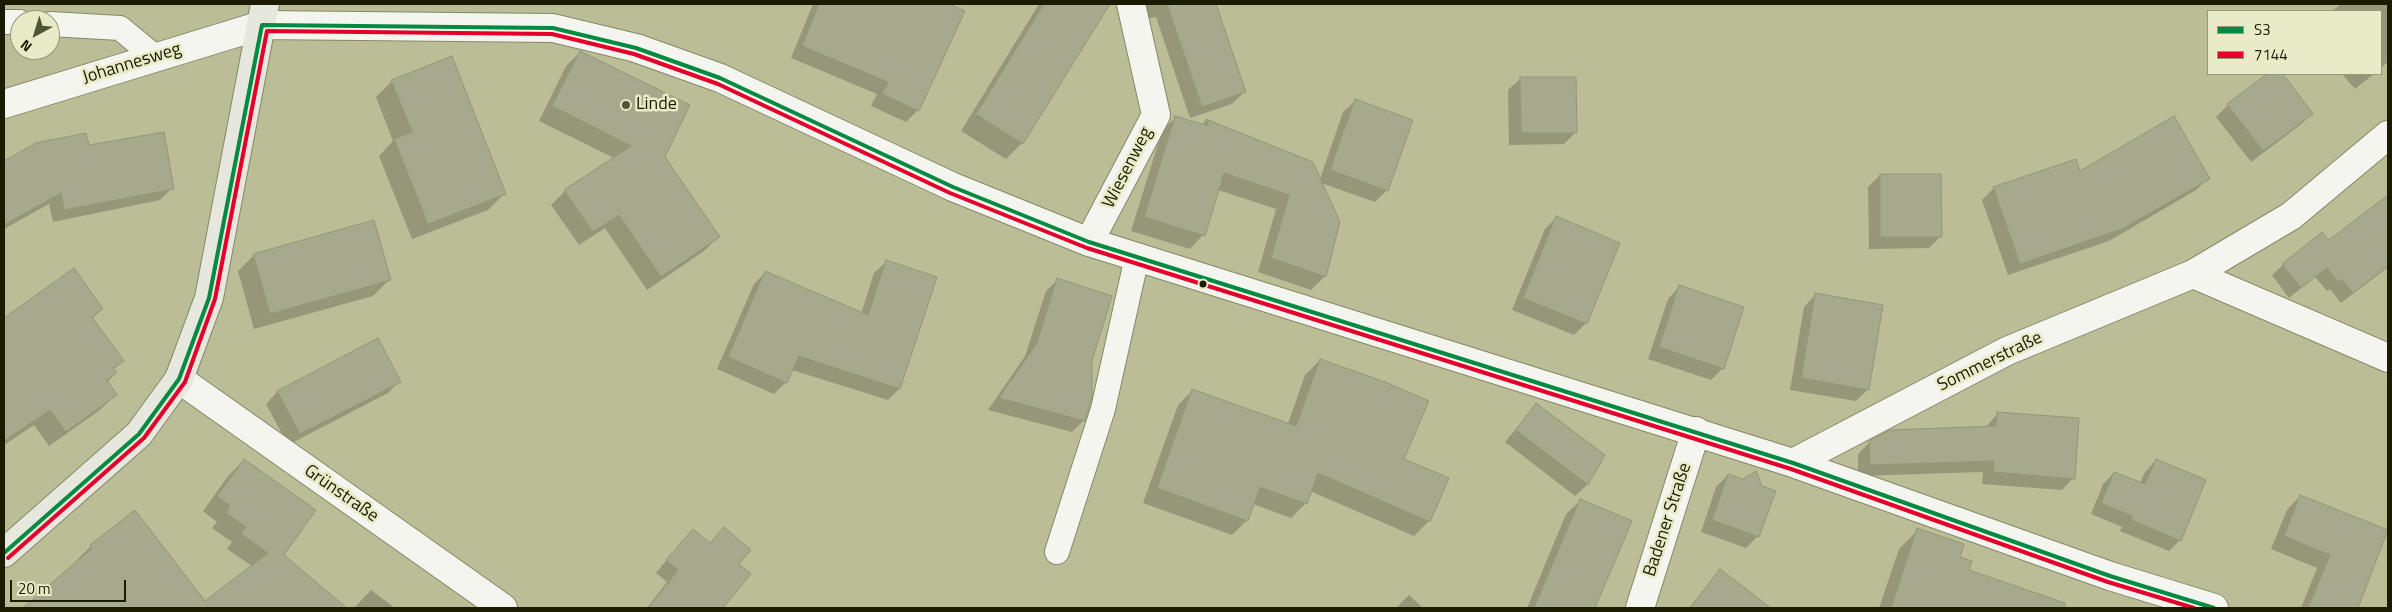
<!DOCTYPE html>
<meta charset="utf-8">
<style>
body{margin:0}
#map{position:relative;width:2392px;height:612px;overflow:hidden;background:#bbbd97;font-family:"Titillium Web",sans-serif}
canvas{display:block}
.frame{position:absolute;inset:0;border:5px solid #1a1b01;pointer-events:none}
.legend{position:absolute;left:2207px;top:10px;width:175px;height:65px;box-sizing:border-box;background:#e9ebc8;border:1px solid #969878;margin:0;padding:6px 9px;list-style:none;font-size:15px;color:#1a1b01}
.legend li{display:flex;align-items:center;gap:10px;height:25px}
.legend b{width:25px;border:1px solid #969878}
.north{position:absolute;left:10px;top:10px;width:50px;height:50px;box-sizing:border-box;background:#e9ebc8;border:1px solid #969878;border-radius:50%;rotate:219deg;font-size:14px;font-weight:700;line-height:20px;text-align:center;color:#1a1b01}
.north::after{content:'';display:block;margin:auto;width:18px;height:22px;background:#525436;clip-path:polygon(50% 0,100% 100%,50% 72%,0 100%)}
.scale{position:absolute;left:10px;top:580px;width:116px;height:22px;box-sizing:border-box;border:2px solid #1a1b01;border-top:0;padding-left:6px;font-size:15px;line-height:18px;white-space:nowrap;color:#1a1b01;-webkit-text-stroke:4px #e9ebc8;paint-order:stroke}
</style>
<div id="map">
<canvas width="2392" height="612"></canvas>
<div class="frame"></div>
<ul class="legend">
<li><b style="height:6px;background:#058a41"></b>S3</li>
<li><b style="height:6px;background:#e4002b"></b>7144</li>
</ul>
<div class="north">N</div>
<div class="scale">20 m</div>
</div>
<script>
const c = document.querySelector('canvas').getContext('2d');
c.lineJoin = 'round';
function fillPath(path, color) { c.fillStyle = color; c.fill(path, 'evenodd'); }
const shape = rows => new Path2D(rows.map(r => 'M' + r).join(''));
function stroke(path, color, width, dash) { c.strokeStyle = color; c.lineWidth = width; c.lineCap = dash ? 'butt' : 'round'; c.setLineDash(dash || []); c.stroke(path); }
function drawText(font, color, halo, rows, align = 'center') {
  c.font = font + ' "Titillium Web",sans-serif'; c.lineWidth = 5; c.setLineDash([]); c.textBaseline = 'middle'; c.strokeStyle = halo; c.fillStyle = color; for (const [text, x, y, turn = 0] of rows) {
    c.save(); c.translate(x, y); c.rotate((+turn || 0) * Math.PI / 180); c.textAlign = isNaN(turn) ? turn : align; if (halo) c.strokeText(text, 0, 0); c.fillText(text, 0, 0); c.restore();
  }
}
fillPath(shape([
 [813,4,944,4,964,12,918,110,906,122,871,106,877,94,791,58],
 [1039,4,1109,4,1022,143,1006,159,961,131],
 [1136,4,1201,4,1205,26,1244,92,1232,104,1190,118,1156,17,1139,20],
 [2341,4,2388,4,2388,62,2381,68,2381,11,2332,11],
 [580,52,663,157,718,237,704,251,647,290,605,228,579,245,551,205,565,191,614,158,539,121,566,66],
 [2269,74,2281,74,2312,114,2300,125,2251,162,2216,117,2228,105],
 [2342,74,2374,74,2355,89],
 [1520,79,1576,132,1564,144,1509,145,1508,90],
 [392,81,504,194,488,210,412,239,379,156,393,141,376,97],
 [1355,101,1387,190,1375,202,1321,183,1325,276,1311,290,1258,272,1276,209,1218,190,1203,235,1190,249,1131,231,1162,131,1176,117,1201,126,1206,120,1313,163,1320,179,1343,112],
 [36,144,88,146,172,188,160,200,53,222,49,204,4,229,4,162],
 [2079,172,2208,178,2196,190,2109,241,2008,275,1982,200,1994,188],
 [1880,175,1941,236,1929,248,1869,249,1868,187],
 [2388,197,2388,267,2341,303,2330,289,2327,291,2315,277,2289,298,2272,275,2283,265,2329,242],
 [1557,217,1586,323,1574,335,1512,310,1545,229],
 [254,255,389,280,373,296,254,329,238,271],
 [886,262,899,389,888,400,792,370,786,382,774,394,717,369,754,284,766,272,861,314,874,273],
 [74,270,102,309,92,319,122,361,113,370,116,373,107,382,116,394,100,410,49,446,34,425,4,445,4,319],
 [1058,279,1090,361,1084,420,1072,432,988,410,1025,356,1046,291],
 [1679,287,1723,368,1711,380,1648,359,1668,299],
 [1815,295,1868,389,1856,401,1790,390,1804,307],
 [377,340,399,381,388,393,288,445,266,404,277,392],
 [1320,360,1402,460,1429,521,1414,536,1310,491,1306,503,1291,518,1253,504,1247,520,1232,535,1143,503,1178,405,1193,390,1288,424,1305,375],
 [1536,405,1603,455,1587,485,1575,496,1505,442],
 [1998,413,2073,478,2062,490,1982,484,1983,472,1858,476,1858,454,1870,442,1986,427],
 [244,460,282,555,345,608,27,608,77,563,76,561,91,546,134,512,205,602,252,566,227,549,232,542,212,528,217,522,203,511,229,475],
 [2156,460,2180,540,2169,551,2120,531,2122,527,2091,514,2103,484,2114,473,2140,483,2145,472],
 [1728,475,1758,536,1746,548,1701,532,1716,487],
 [2300,496,2387,531,2356,608,2301,608,2317,568,2271,549,2287,510],
 [1581,500,1631,522,1594,608,1527,608,1566,514],
 [724,529,738,564,750,574,721,608,647,608,667,582,656,573,681,542,693,530,709,544],
 [1918,530,1958,558,1967,571,2028,592,2022,608,1879,608,1899,549],
 [1720,571,1755,598,1747,608,1689,608],
 [371,590,395,608,354,608],
 [1409,595,1423,608,1396,608]
]), '#0003');
const building = shape([
 [819,4,949,4,965,11,919,111,882,94,888,82,802,46,819,4],
 [1044,4,1110,4,1023,144,976,114,1044,4],
 [1167,4,1216,4,1246,92,1202,107,1167,4],
 [580,51,690,105,665,157,720,237,661,277,619,215,593,232,564,190,631,146,552,106,580,51],
 [452,56,506,194,428,224,394,139,412,132,391,80,452,56],
 [2267,74,2283,74,2313,114,2263,151,2227,104,2267,74],
 [1520,77,1576,77,1577,133,1521,133,1520,77],
 [1355,99,1413,120,1388,191,1330,170,1355,99],
 [1175,116,1209,126,1206,119,1313,162,1340,222,1326,277,1271,258,1289,195,1224,173,1205,236,1144,217,1175,116],
 [2174,116,2210,179,2122,229,2020,264,1993,187,2076,159,2080,171,2174,116],
 [164,132,174,189,64,210,61,193,4,225,4,161,36,143,86,133,89,145,164,132],
 [1880,174,1941,174,1942,237,1880,237,1880,174],
 [2388,195,2388,266,2353,293,2341,279,2338,282,2327,268,2301,288,2282,264,2322,232,2329,240,2388,195],
 [1556,216,1620,243,1587,324,1523,298,1556,216],
 [374,220,391,280,270,314,253,254,374,220],
 [886,260,937,277,900,389,799,356,787,383,728,357,765,271,868,315,886,260],
 [74,268,103,309,92,317,124,361,113,368,117,373,107,380,117,395,66,432,50,410,4,441,4,318,74,268],
 [1057,278,1112,296,1092,361,1092,397,1085,421,999,398,1037,343,1057,278],
 [1679,285,1744,307,1724,369,1659,347,1679,285],
 [1815,293,1883,305,1869,390,1801,378,1815,293],
 [378,338,401,382,300,434,277,391,378,338],
 [1320,359,1385,382,1429,401,1404,459,1449,478,1430,522,1318,473,1307,504,1260,487,1248,521,1157,488,1192,389,1296,426,1320,359],
 [1536,403,1605,455,1588,485,1516,430,1536,403],
 [1997,412,2079,418,2075,479,1993,472,1994,461,1870,465,1869,441,1890,430,1996,426,1997,412],
 [244,459,316,510,284,555,347,608,23,608,92,548,90,545,135,510,205,601,268,553,241,534,246,527,226,513,230,506,217,496,244,459],
 [2156,459,2206,480,2181,541,2131,520,2132,516,2101,503,2114,472,2145,484,2156,459],
 [1756,471,1762,486,1776,491,1759,537,1712,520,1728,474,1743,479,1756,471],
 [2300,495,2388,530,2358,608,2308,608,2330,555,2284,536,2300,495],
 [1580,499,1632,521,1595,608,1534,608,1580,499],
 [724,527,751,550,739,564,751,574,723,608,648,608,678,570,666,560,693,529,710,543,724,527],
 [1917,528,1964,544,1960,557,1972,561,1969,570,2065,603,2065,608,1891,608,1917,528],
 [1720,569,1771,608,1690,608,1720,569]
]);
fillPath(building, '#a7a98c');
stroke(building, '#959678', 1);
const lane = shape([
 [4,22,20,22],
 [50,24,120,28,155,57],
 [1057,552,1103,409,1137,257]
]);
const street = shape([
 [4,104,262,25,553,28,636,48,720,78,953,187,1089,242,1793,463,2110,576,2214,608],
 [1089,242,1156,115,1131,4],
 [2193,274,2388,358],
 [179,379,503,608],
 [1793,463,2007,351,2193,274,2291,216,2388,135],
 [1640,608,1696,431]
]);
const secondary = shape([
 [4,553,139,434,179,379,209,298,265,4]
]);
stroke(lane, '#868768', 26);
stroke(street, '#868768', 30);
stroke(secondary, '#868768', 30);
stroke(lane, '#f5f5ef', 24);
stroke(street, '#f5f5ef', 28);
stroke(secondary, '#e6e7dd', 28);
stroke(shape([
 [4,553,139,434,179,379,209,298,262,25,553,28,636,48,720,78,953,187,1089,242,1793,463,2110,576,2214,608]
]), '#058a41', 4);
stroke(shape([
 [8,558,144,438,185,382,215,299,267,31,552,34,634,54,718,84,950,193,1087,248,1791,469,2108,582,2194,608]
]), '#e4002b', 4);
for (const [x, y, r, color] of [
 [626,105,5,"#525436"],
 [1203,284,4.5,"#1a1b01"]
]) { const dot = new Path2D(); dot.arc(x, y, r, 0, 2 * Math.PI); c.fillStyle = color; c.fill(dot); stroke(dot, '#e9ebc8', 2); }
drawText('18px', '#1a1b01', '#e9ebc8', [
 ["Johannesweg",132,64,-17],
 ["Wiesenweg",1128,168,-63],
 ["Sommerstraße",1990,362,-26],
 ["Grünstraße",341,494,35],
 ["Badener Straße",1668,520,-72]
]);
drawText('18px', '#1a1b01', '#e9ebc8', [
 ["Linde",636,105]
], 'left');
</script>
